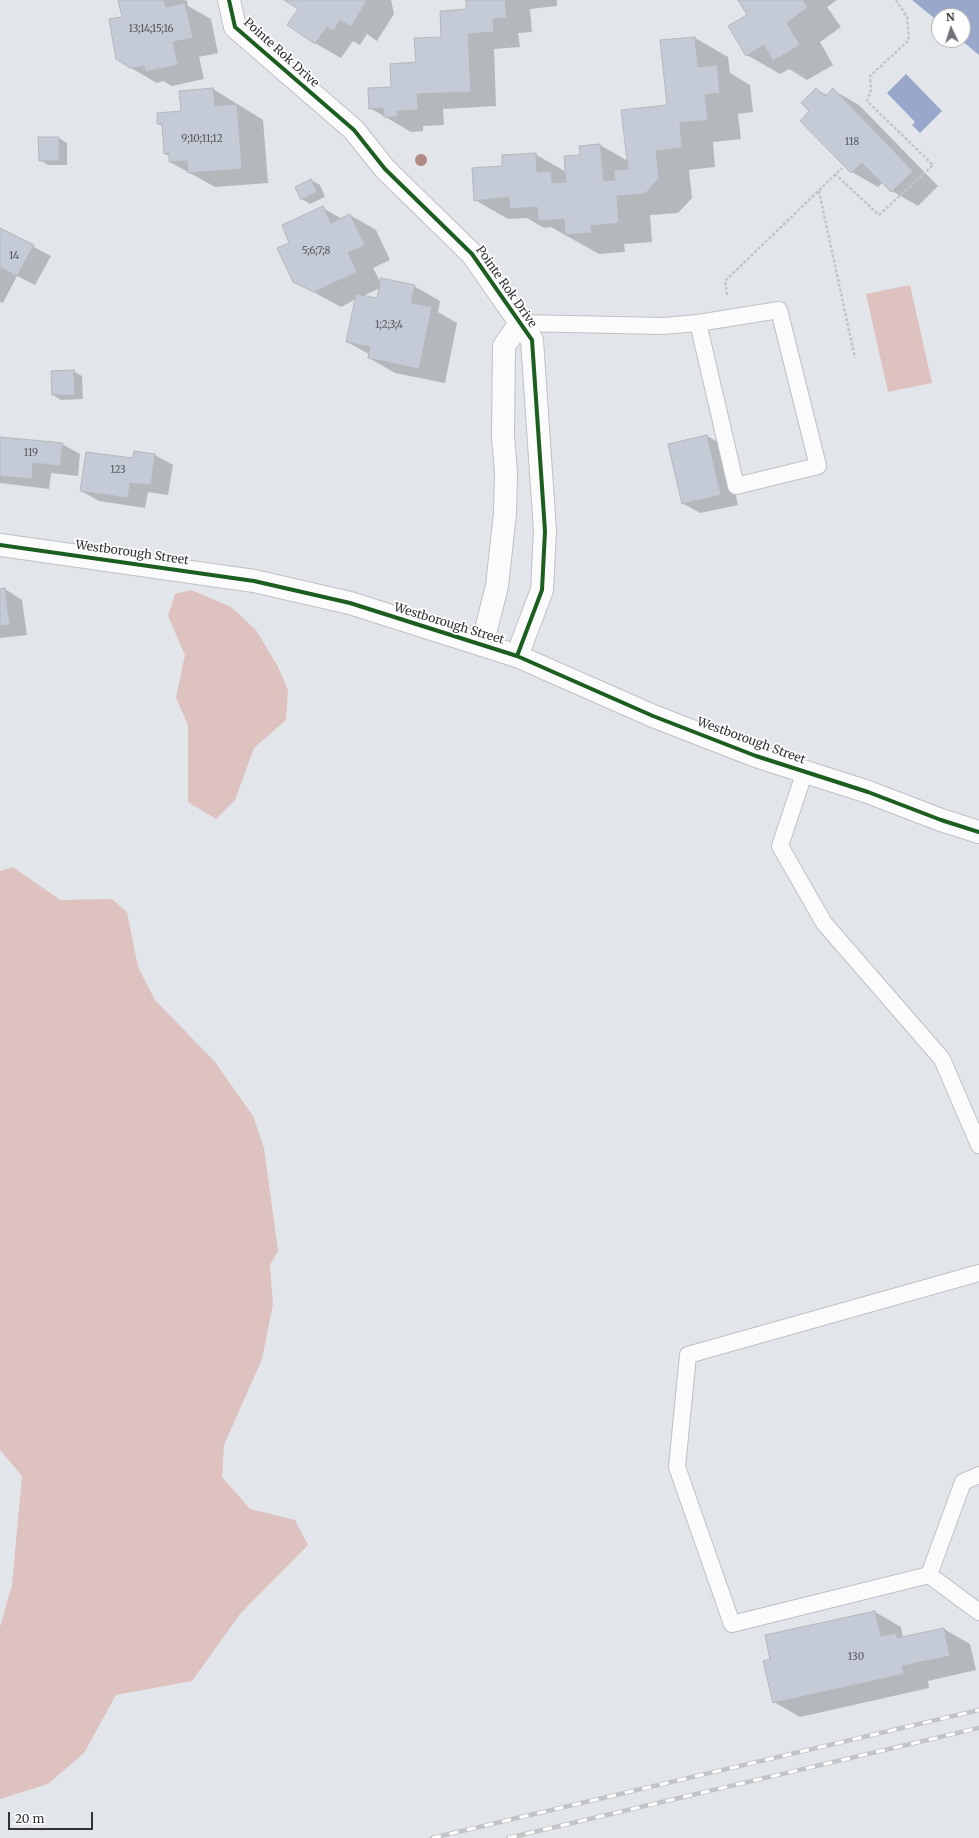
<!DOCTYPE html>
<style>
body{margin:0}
#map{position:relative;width:979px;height:1838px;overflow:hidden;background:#e2e5ea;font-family:Merriweather,serif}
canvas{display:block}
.north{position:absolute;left:931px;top:8px;width:40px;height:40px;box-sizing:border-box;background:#fff;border:1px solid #adadaf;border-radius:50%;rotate:356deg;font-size:11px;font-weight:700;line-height:16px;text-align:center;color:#313337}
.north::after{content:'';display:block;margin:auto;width:14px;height:18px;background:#6f7176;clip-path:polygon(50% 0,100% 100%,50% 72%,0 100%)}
.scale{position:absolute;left:8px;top:1812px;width:85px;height:18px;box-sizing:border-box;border:2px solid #313337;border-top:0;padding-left:5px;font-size:12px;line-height:14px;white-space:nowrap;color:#313337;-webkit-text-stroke:3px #fff;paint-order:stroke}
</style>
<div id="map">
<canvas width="979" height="1838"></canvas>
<div class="north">N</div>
<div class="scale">20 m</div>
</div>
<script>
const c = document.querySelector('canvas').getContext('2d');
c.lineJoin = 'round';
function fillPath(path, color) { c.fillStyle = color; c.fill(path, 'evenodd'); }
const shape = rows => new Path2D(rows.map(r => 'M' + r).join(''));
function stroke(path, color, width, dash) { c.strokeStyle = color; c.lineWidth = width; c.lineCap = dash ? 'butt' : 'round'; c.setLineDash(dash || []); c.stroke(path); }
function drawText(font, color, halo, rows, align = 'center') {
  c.font = font + ' Merriweather,serif'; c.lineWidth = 3.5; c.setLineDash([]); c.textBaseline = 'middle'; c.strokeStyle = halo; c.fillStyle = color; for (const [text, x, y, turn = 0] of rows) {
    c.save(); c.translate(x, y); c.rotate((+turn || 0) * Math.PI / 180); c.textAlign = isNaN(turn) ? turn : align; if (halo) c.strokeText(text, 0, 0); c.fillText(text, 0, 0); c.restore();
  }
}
fillPath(shape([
 [910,285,932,383,888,392,866,294],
 [191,590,231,607,256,630,278,667,288,690,286,720,254,748,235,800,216,819,188,802,188,725,176,698,185,655,168,616,175,594],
 [13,867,60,900,112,899,127,912,138,967,155,1000,215,1062,253,1116,264,1148,278,1251,270,1265,273,1304,262,1359,224,1445,222,1477,250,1509,295,1520,308,1545,240,1614,192,1681,116,1695,84,1753,48,1784,0,1799,0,1627,12,1585,22,1476,0,1450,0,871]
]), '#ddc2bf');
fillPath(shape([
 [912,0,979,0,979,55,961,40,963,40,963,16,939,16,939,22],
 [906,74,942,111,920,133,912,125,915,122,887,93]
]), '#98a7ca');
fillPath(shape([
 [123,0,184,0,187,1,188,6,211,19,218,53,199,57,204,79,172,86,163,81,157,83,131,68,123,17],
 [286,0,391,0,394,14,377,41,367,34,360,45,353,41,341,58,315,43,299,9],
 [467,0,557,0,557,6,530,9,532,32,518,33,520,47,494,49,496,106,443,109,444,125,423,126,423,131,411,132,370,108,392,88,442,38,467,10],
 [739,0,837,0,827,7,841,27,820,42,833,65,807,80,789,69,780,74,747,55,749,15],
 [695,38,728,57,730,73,750,85,753,112,738,114,741,139,713,142,715,167,689,170,692,198,678,213,650,215,652,242,624,244,625,252,599,254,551,227,544,228,527,218,508,219,475,200,503,166,535,154,566,172,581,156,581,147,600,145,628,161,668,106],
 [213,89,263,120,268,183,215,187,170,162,170,156,165,154,163,126,158,124,182,112],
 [816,89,827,95,833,90,859,105,938,186,918,206,892,191,883,182,878,187,852,172,811,111],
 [59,138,67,143,67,165,48,165,40,160],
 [311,180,320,185,325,197,310,204,302,199],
 [323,208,342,219,350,215,376,230,390,260,373,268,381,283,414,286,440,301,438,312,457,323,445,383,395,373,369,358,369,354,347,342,356,299,341,307,293,281,291,243],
 [380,288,377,299,363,296],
 [0,229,51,256,35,285,17,276,3,303,0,302],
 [73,371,82,376,83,399,61,400,53,395],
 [707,436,725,446,738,505,700,513,682,503],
 [0,438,62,444,80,454,78,476,51,473,49,489,0,483],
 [135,452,155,455,173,465,168,495,148,492,145,508,99,501,81,491,133,459],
 [5,589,22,600,27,635,0,638,0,590],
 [875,1612,901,1627,903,1638,944,1629,970,1644,976,1670,928,1681,929,1688,800,1717,774,1702,771,1660]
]), '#0003');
const building = shape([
 [118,0,164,0,166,7,185,3,193,38,173,42,178,65,145,72,144,66,130,68,116,59,109,19,122,17,118,0],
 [284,0,367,0,351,27,340,20,334,31,327,27,315,44,287,25,298,9,284,0],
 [466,0,505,0,507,18,493,19,494,32,468,34,471,92,417,94,418,110,397,111,397,117,384,117,383,108,369,109,368,88,391,87,390,64,416,62,414,38,441,37,440,11,466,9,466,0],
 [738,0,803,0,808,7,787,23,800,45,773,61,764,45,746,56,728,26,747,15,738,0],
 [695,37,698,67,717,65,720,93,705,95,708,120,680,123,682,148,656,151,659,178,645,194,617,196,619,223,591,226,592,233,565,235,564,219,538,221,537,207,510,209,509,197,474,201,472,168,502,166,502,155,536,153,537,172,551,171,552,183,566,182,564,156,580,155,579,146,600,144,604,181,615,180,614,170,628,169,621,110,667,105,660,40,695,37],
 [213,88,215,106,237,104,242,169,188,173,187,161,169,162,169,153,164,154,162,124,157,124,157,113,181,111,179,91,213,88],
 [816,88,825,96,833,88,913,171,891,192,862,163,851,173,800,121,809,111,801,103,816,88],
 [38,137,59,137,59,161,39,161,38,137],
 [311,179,317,192,301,200,295,187,311,179],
 [323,206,331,223,350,214,365,245,348,253,357,272,314,292,293,282,277,248,289,243,282,225,323,206],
 [0,228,34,245,17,276,0,267,0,228],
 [381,278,415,285,411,303,432,307,419,369,368,358,370,347,346,342,356,294,377,298,381,278],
 [74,370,75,395,52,395,51,371,74,370],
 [707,435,721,495,682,504,668,444,707,435],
 [0,437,63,443,60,466,33,463,32,479,0,476,0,437],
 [134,451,155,454,151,485,130,483,128,498,80,491,86,452,133,458,134,451],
 [5,588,10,625,0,626,0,589,5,588],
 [875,1611,881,1636,896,1633,897,1638,944,1628,950,1656,902,1666,904,1674,773,1703,763,1661,770,1659,765,1635,875,1611]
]);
fillPath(building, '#c4cad6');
stroke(building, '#b5b7bb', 1);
const service = shape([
 [520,323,663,326,698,323,779,310,818,466,736,486,698,323],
 [805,771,780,846,824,923,942,1059,979,1145],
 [979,1273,688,1355,677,1467,732,1624,929,1575,979,1612],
 [929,1575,963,1482,979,1475]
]);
const minor = shape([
 [229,0,235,27,354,130,385,169,472,254,532,340,545,531,542,590,517,656],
 [482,645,497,586,505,513,506,473,503,436,504,346,520,323]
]);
const tertiary = shape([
 [0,545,254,581,350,603,517,656,653,716,756,756,868,792,941,820,979,832]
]);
stroke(service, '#bfc1c5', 18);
stroke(minor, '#bfc1c5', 24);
stroke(tertiary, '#bfc1c5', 24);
stroke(shape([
 [835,174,879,215,933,165,867,101,871,90,870,76,909,40,907,17,896,0],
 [819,191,855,358],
 [727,295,725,281,842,168]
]), '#c4c5c8', 2.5, [3, 2]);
stroke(service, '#fbfbfc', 16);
stroke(minor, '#fbfbfc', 22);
stroke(tertiary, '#fbfbfc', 22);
const rail = shape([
 [432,1838,979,1710],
 [508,1838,979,1728]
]);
stroke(rail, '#c3c4c5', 4.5);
stroke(rail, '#fff', 3, [9]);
stroke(shape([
 [229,0,235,27,354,130,385,169,472,254,532,340,545,531,542,590,517,656],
 [0,545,254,581,350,603,517,656,653,716,756,756,868,792,941,820,979,832]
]), '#1b5e20', 4);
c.fillStyle = '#b18985';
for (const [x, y] of [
 [421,160]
]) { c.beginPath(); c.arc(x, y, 6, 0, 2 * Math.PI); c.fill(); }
drawText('10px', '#56595f', null, [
 ["13;14;15;16",151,29],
 ["9;10;11;12",202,139],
 ["118",852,142],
 ["5;6;7;8",316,251],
 ["14",14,256],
 ["1;2;3;4",389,325],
 ["119",31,453],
 ["123",118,470],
 ["130",856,1657]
]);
drawText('12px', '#313337', '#fff', [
 ["Pointe Rok Drive",281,53,42],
 ["Pointe Rok Drive",506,287,55],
 ["Westborough Street",132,553,8],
 ["Westborough Street",449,624,17],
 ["Westborough Street",751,741,20]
]);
</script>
